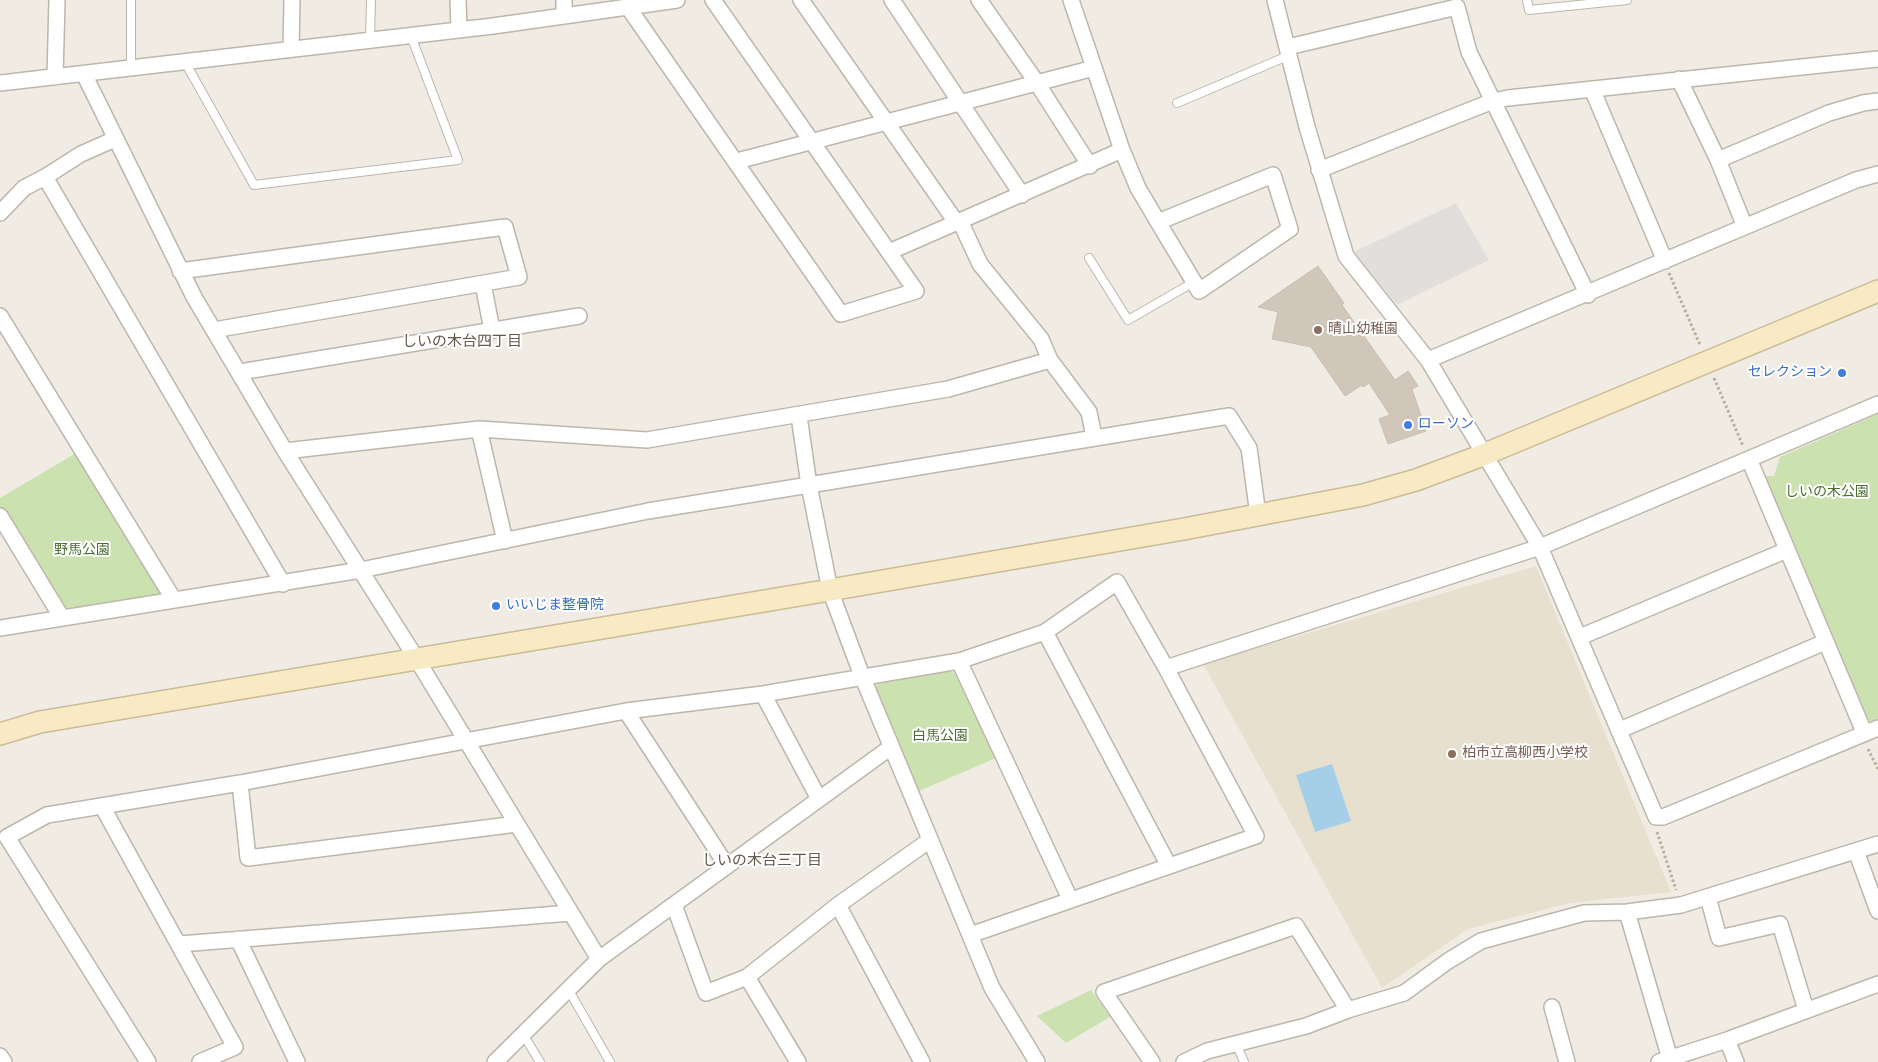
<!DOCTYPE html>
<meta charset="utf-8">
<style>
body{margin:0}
canvas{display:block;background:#f0ece4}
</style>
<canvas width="1878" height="1062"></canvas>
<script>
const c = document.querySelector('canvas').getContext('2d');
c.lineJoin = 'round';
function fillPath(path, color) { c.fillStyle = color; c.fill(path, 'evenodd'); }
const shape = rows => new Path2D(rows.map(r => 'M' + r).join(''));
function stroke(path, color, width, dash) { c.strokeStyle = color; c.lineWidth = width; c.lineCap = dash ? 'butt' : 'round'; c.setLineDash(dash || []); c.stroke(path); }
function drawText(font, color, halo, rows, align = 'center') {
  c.font = font + ' "Titillium Web","Noto Sans JP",sans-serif'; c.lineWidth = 4; c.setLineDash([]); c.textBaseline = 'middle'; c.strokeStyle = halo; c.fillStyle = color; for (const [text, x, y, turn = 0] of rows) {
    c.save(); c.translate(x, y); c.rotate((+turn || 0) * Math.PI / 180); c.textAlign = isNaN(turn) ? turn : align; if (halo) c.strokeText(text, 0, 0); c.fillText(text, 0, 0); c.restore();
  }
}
fillPath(shape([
 [1536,566,1671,892,1570,903,1468,929,1382,988,1203,664]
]), '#e8e0cf');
fillPath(shape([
 [1878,414,1878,720,1872,722,1866,719,1765,476,1774,476,1780,457],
 [81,450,174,600,62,618,0,516,0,498],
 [947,669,955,674,996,758,919,791,875,688,879,682],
 [1091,990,1110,1017,1066,1043,1037,1016]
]), '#cce1b0');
fillPath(shape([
 [1456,203,1489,260,1397,305,1354,252]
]), '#e1dfdc');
fillPath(shape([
 [1332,764,1351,821,1315,832,1296,775]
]), '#a5cee8');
const building = shape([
 [1318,266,1344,303,1342,305,1395,380,1408,371,1418,386,1412,389,1426,431,1388,444,1379,419,1390,415,1369,383,1363,387,1362,385,1345,396,1311,347,1272,339,1278,312,1258,307,1318,266]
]);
fillPath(building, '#d0c7ba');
stroke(building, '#cabeae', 1);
const lane = shape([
 [1527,0,1529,10,1627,0],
 [370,39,371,0],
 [185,62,254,185,458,160,411,36],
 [131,68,131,0],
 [1177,103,1290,55],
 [1089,258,1128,320,1194,282],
 [568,989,610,1062],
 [523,1034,540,1062],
 [1236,1043,1244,1062]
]);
const street = shape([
 [458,0,459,30],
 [801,0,956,222],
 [892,0,1022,195],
 [979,0,1037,83,1090,166],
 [1071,0,1122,150,1138,188,1158,222,1194,282,1199,291,1290,229,1273,175,1158,222],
 [1275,0,1307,127,1346,256,1428,360,1540,547,1656,817,1663,817,1878,728],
 [628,7,841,314,916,291,713,0],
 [564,16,564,0],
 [1288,47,1457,7,1469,52,1588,295],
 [291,49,292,0],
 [84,74,194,297,285,451,416,658,599,959],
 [55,77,57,0],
 [1679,79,1718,160,1745,227],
 [0,83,493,26,677,0],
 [1592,89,1665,261],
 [1718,160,1829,113,1863,103,1878,101],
 [737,161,1094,68],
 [1319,170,1493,101,1508,98,1878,59],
 [45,177,81,154,115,139],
 [0,213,24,188,45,177,283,584],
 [960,221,980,264,1041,339,1050,360,1089,412,1094,437],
 [889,252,1122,150],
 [180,271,505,227,519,277,214,330],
 [483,284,492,330],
 [0,316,174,600],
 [1428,360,1856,180,1878,174],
 [240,372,579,316],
 [799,416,809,485,1229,416,1249,448,1258,515],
 [479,429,505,541],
 [285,451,479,429,647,440,948,389,1050,360],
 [1749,459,1878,404],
 [0,516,62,618],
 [0,628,361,570,648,511,809,485,830,590,862,676,992,988,1037,1062],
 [1045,632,1169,866],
 [1580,637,1787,550],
 [959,661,1070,899],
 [1166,668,1540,547,1749,459,1864,732],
 [763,694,819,799],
 [626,711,727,866],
 [1620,730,1825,642],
 [240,783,626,711,763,694,959,661,1045,632,1117,582,1166,668,1256,836,970,935],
 [102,806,235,1047,200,1062],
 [1856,851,1878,911],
 [1708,897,1719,938,1780,924,1806,1010],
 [674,905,706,993,747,977,838,905,930,840],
 [838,905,922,1062],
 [1627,912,1670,1059],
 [238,939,297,1062],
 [180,944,571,913],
 [747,977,798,1062],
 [1552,1007,1567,1062],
 [1727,1040,1736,1062],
 [0,1056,4,1062],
 [148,1062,7,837,47,815,240,783,248,858,517,824],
 [495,1062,599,959,891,747],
 [1152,1062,1104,992,1296,926,1348,1010],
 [1184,1062,1207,1051,1306,1026,1348,1010,1404,993,1448,961,1481,941,1584,913,1627,912,1681,905,1878,844],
 [1659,1062,1727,1040,1878,984]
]);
const secondary = shape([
 [0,734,40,722,830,590,1184,529,1363,495,1416,480,1483,455,1878,291]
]);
stroke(lane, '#bdb6aa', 10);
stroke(street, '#bdb6aa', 18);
stroke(secondary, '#cbbc97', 24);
stroke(shape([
 [1669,273,1700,345],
 [1714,378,1743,446],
 [1868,749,1878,769],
 [1657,832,1676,890]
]), '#baae9a', 3, [2.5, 2.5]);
stroke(lane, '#fff', 8);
stroke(street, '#fff', 15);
stroke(secondary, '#f8eac5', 21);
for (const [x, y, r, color] of [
 [1318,330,5,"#8d6e63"],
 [1842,373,5,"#3f7fe0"],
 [1408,425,5,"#3f7fe0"],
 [496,606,5,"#3f7fe0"],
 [1452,754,5,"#8d6e63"]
]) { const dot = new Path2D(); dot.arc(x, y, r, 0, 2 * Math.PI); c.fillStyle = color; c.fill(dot); stroke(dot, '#fff', 2); }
drawText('14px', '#785e54', '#fff', [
 ["晴山幼稚園",1328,330],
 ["柏市立高柳西小学校",1462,754]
], 'left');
drawText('14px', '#366cbe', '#fff', [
 ["セレクション",1832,373,"right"],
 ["ローソン",1418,425],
 ["いいじま整骨院",506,606]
], 'left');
drawText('14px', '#486c2e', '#fff', [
 ["しいの木公園",1827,493],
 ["野馬公園",82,551],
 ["白馬公園",940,737]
]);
drawText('15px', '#63594d', '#fff', [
 ["しいの木台四丁目",462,342],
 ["しいの木台三丁目",762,861]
]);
</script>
